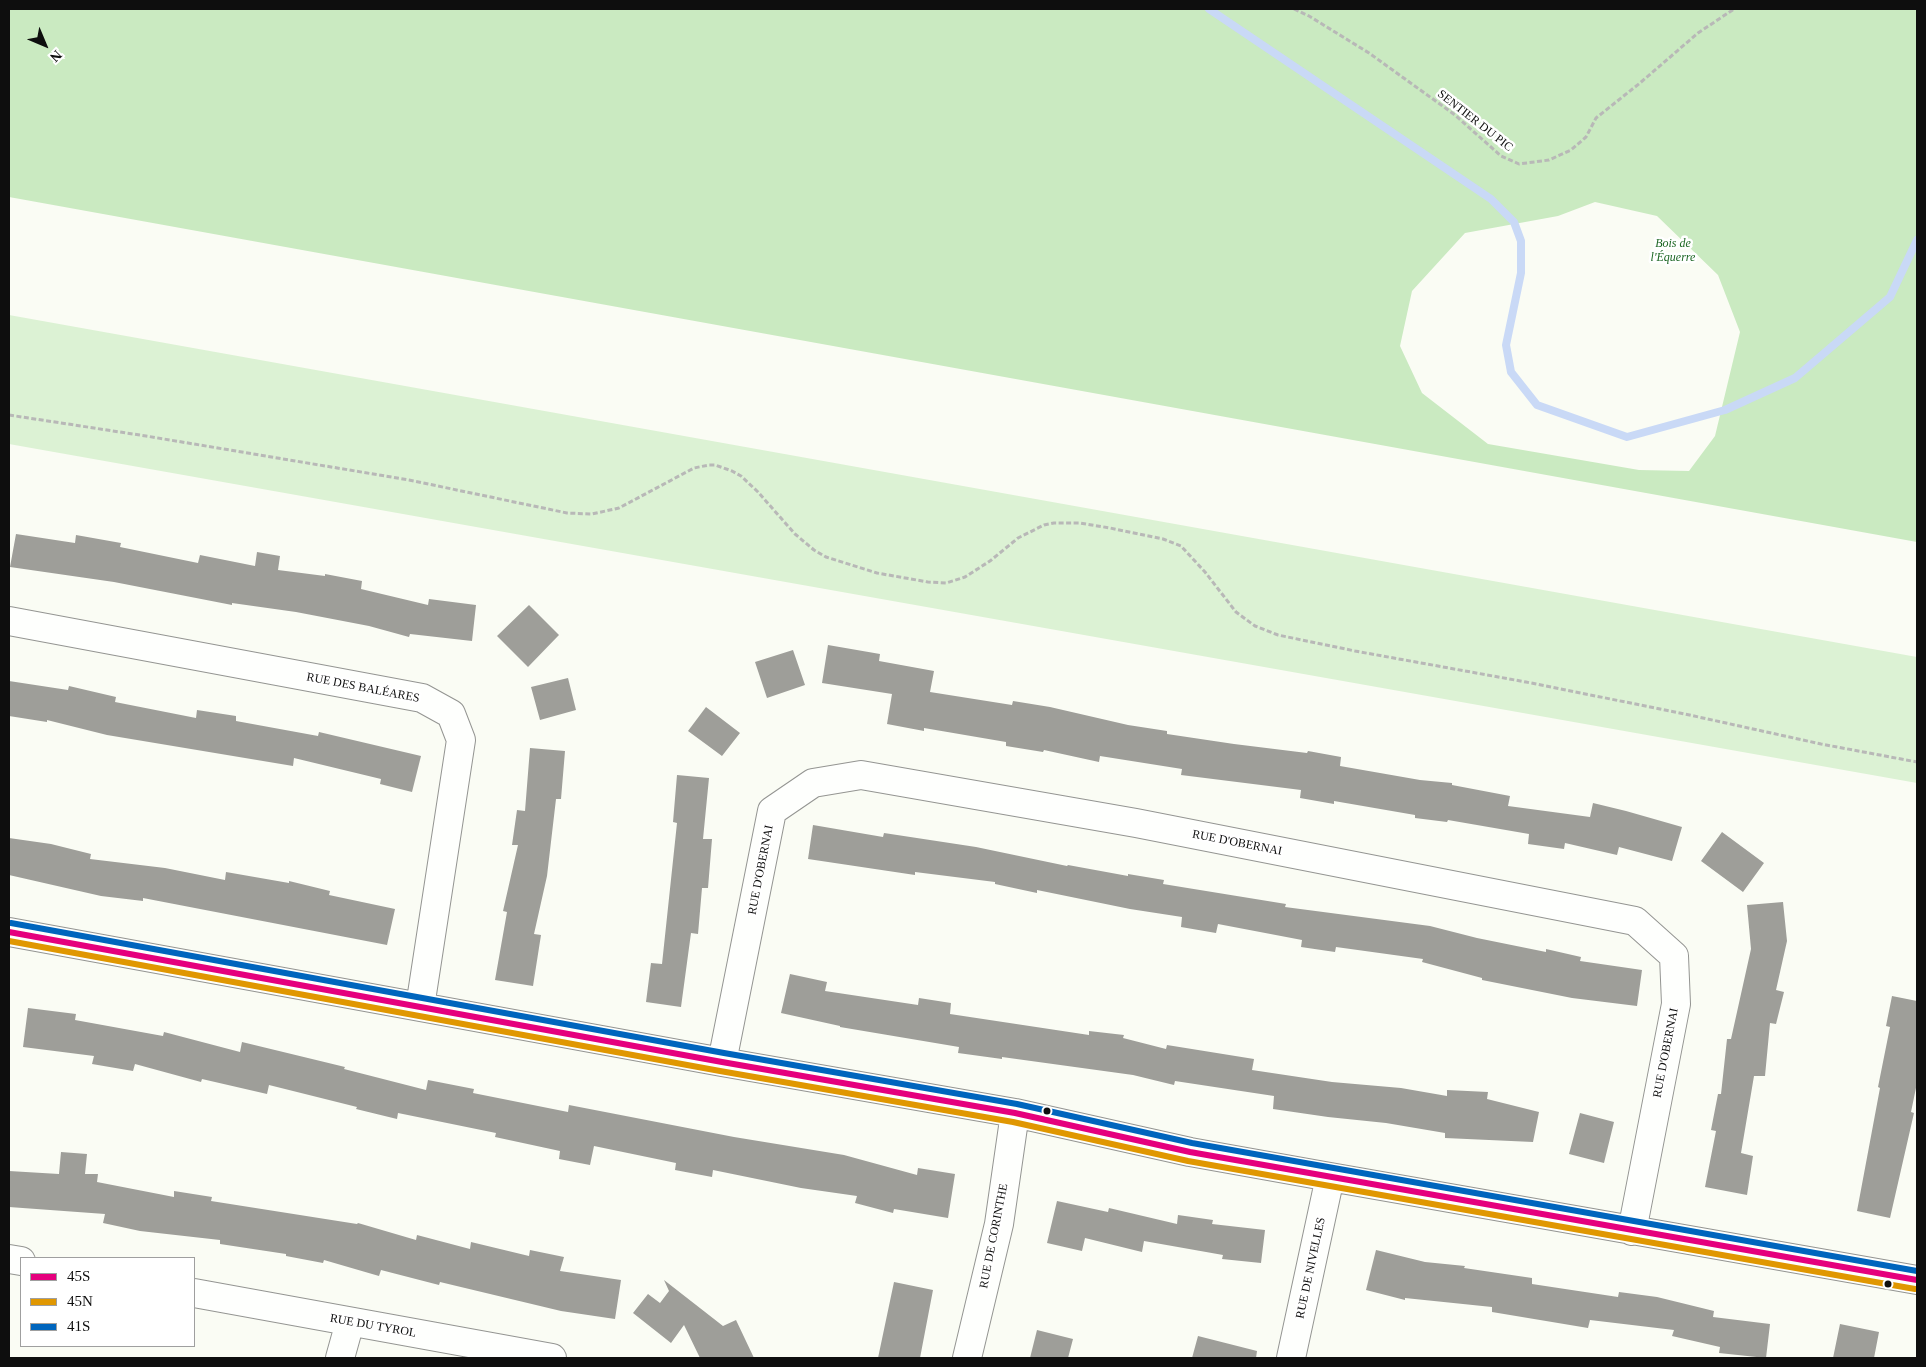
<!DOCTYPE html>
<meta charset="utf-8">
<style>
body{margin:0}
#map{position:relative;width:1926px;height:1367px;overflow:hidden;background:#fafcf4;font-family:"Times New Roman",serif}
canvas{display:block}
.frame{position:absolute;inset:0;border:10px solid #0e0e0e;pointer-events:none}
.legend{position:absolute;left:20px;top:1257px;width:175px;height:90px;box-sizing:border-box;background:#fff;border:1px solid #9f9f9f;margin:0;padding:6px 9px;list-style:none;font-size:15px;color:#0e0e0e}
.legend li{display:flex;align-items:center;gap:10px;height:25px}
.legend b{width:25px;border:1px solid #9f9f9f}
.north{position:absolute;left:20px;top:20px;width:50px;height:50px;-webkit-text-stroke:4px #fff;paint-order:stroke;rotate:135deg;font-size:14px;font-weight:700;line-height:20px;text-align:center;color:#0e0e0e}
.north::after{content:'';display:block;margin:auto;width:18px;height:22px;background:#0e0e0e;clip-path:polygon(50% 0,100% 100%,50% 72%,0 100%)}
</style>
<div id="map">
<canvas width="1926" height="1367"></canvas>
<div class="frame"></div>
<ul class="legend">
<li><b style="height:6px;background:#e5007d"></b>45S</li>
<li><b style="height:6px;background:#e09701"></b>45N</li>
<li><b style="height:6px;background:#0065bd"></b>41S</li>
</ul>
<div class="north">N</div>
</div>
<script>
const c = document.querySelector('canvas').getContext('2d');
c.lineJoin = 'round';
function fillPath(path, color) { c.fillStyle = color; c.fill(path, 'evenodd'); }
const shape = rows => new Path2D(rows.map(r => 'M' + r).join(''));
function stroke(path, color, width, dash) { c.strokeStyle = color; c.lineWidth = width; c.lineCap = dash ? 'butt' : 'round'; c.setLineDash(dash || []); c.stroke(path); }
function drawText(font, color, halo, rows, align = 'center') {
  c.font = font + ' "Times New Roman",serif'; c.lineWidth = 5; c.setLineDash([]); c.textBaseline = 'middle'; c.strokeStyle = halo; c.fillStyle = color; for (const [text, x, y, turn = 0] of rows) {
    c.save(); c.translate(x, y); c.rotate((+turn || 0) * Math.PI / 180); c.textAlign = isNaN(turn) ? turn : align; if (halo) c.strokeText(text, 0, 0); c.fillText(text, 0, 0); c.restore();
  }
}
fillPath(shape([
 [9,315,1917,657,1917,783,9,444]
]), '#dcf2d4');
fillPath(shape([
 [9,9,1917,9,1917,542,9,197],
 [1595,202,1657,216,1718,275,1740,332,1715,436,1689,471,1639,470,1488,444,1422,393,1400,346,1412,291,1465,233,1558,216]
]), '#caeac1');
stroke(shape([
 [1209,9,1491,199,1514,222,1521,241,1521,273,1506,345,1511,372,1537,405,1627,437,1725,410,1795,378,1890,297,1917,240]
]), '#c9d9f6', 8);
fillPath(shape([
 [16,534,75,543,76,535,121,543,120,547,198,563,200,555,255,566,257,552,280,556,278,570,325,576,325,574,362,581,361,589,428,605,429,599,476,605,472,641,410,634,409,637,369,626,296,612,232,603,232,605,114,582,10,567],
 [529,605,559,635,528,667,497,636],
 [828,645,880,654,879,661,934,671,930,692,1012,705,1013,701,1050,707,1128,725,1167,731,1167,734,1234,744,1307,753,1308,751,1341,757,1340,766,1420,780,1452,783,1452,785,1510,796,1508,806,1590,817,1593,803,1626,811,1682,827,1672,861,1619,847,1617,855,1565,843,1564,849,1528,844,1529,834,1448,820,1447,822,1415,818,1415,815,1334,801,1334,804,1300,798,1301,790,1181,775,1182,769,1100,756,1099,762,1044,750,1043,752,1006,746,1006,742,924,728,924,731,887,724,892,694,822,683],
 [793,650,805,685,767,698,755,662],
 [568,678,576,710,540,720,531,687],
 [9,681,68,690,69,686,116,697,115,702,196,718,197,710,236,716,236,721,318,736,319,732,421,756,412,792,380,784,381,779,294,758,293,766,107,735,47,720,47,722,9,716],
 [706,707,740,733,722,756,688,731],
 [530,748,565,751,561,799,556,799,547,876,534,934,541,935,533,986,495,980,507,912,503,911,518,845,512,845,517,810,525,811],
 [677,775,709,778,703,839,712,839,708,888,702,888,698,934,691,933,681,1007,646,1002,651,963,662,964,677,823,673,822],
 [813,825,883,837,884,833,976,847,1067,866,1068,865,1128,876,1128,874,1164,880,1163,884,1286,904,1285,907,1430,926,1477,938,1546,952,1546,949,1581,957,1580,961,1642,970,1637,1006,1572,998,1482,980,1482,978,1422,962,1423,959,1336,947,1335,952,1301,947,1302,940,1218,924,1216,933,1181,927,1182,917,1130,909,1037,890,1037,893,995,884,995,882,915,872,915,875,808,859],
 [1722,832,1764,863,1743,892,1701,861],
 [9,838,51,844,91,854,90,859,165,868,225,880,226,872,289,883,289,881,330,891,329,895,395,909,387,945,143,898,143,901,101,896,9,875],
 [1783,902,1787,941,1776,990,1784,992,1776,1024,1770,1023,1765,1076,1754,1076,1741,1153,1753,1156,1747,1195,1705,1187,1716,1131,1711,1130,1718,1094,1721,1094,1727,1039,1731,1039,1751,949,1747,905],
 [790,974,827,982,825,991,918,1005,919,998,951,1003,950,1014,1089,1035,1089,1031,1124,1035,1123,1038,1166,1049,1167,1045,1254,1059,1252,1070,1332,1082,1401,1088,1447,1096,1447,1090,1488,1092,1487,1099,1539,1112,1533,1142,1445,1138,1445,1133,1386,1123,1328,1117,1273,1109,1274,1096,1175,1081,1174,1085,1133,1075,1002,1057,1002,1059,958,1053,959,1047,840,1027,840,1026,781,1013],
 [1892,996,1917,1001,1917,1083,1911,1112,1914,1113,1890,1218,1857,1211,1880,1088,1878,1087,1890,1027,1886,1026],
 [28,1008,76,1014,75,1020,163,1036,164,1032,240,1052,242,1042,345,1067,344,1069,426,1090,428,1080,474,1089,473,1093,568,1112,569,1105,734,1137,844,1155,917,1175,918,1168,955,1174,948,1218,894,1209,893,1213,855,1203,857,1196,801,1188,713,1170,712,1177,675,1170,676,1163,594,1146,590,1165,559,1159,560,1151,495,1137,496,1133,398,1113,397,1119,356,1109,357,1107,269,1085,267,1094,202,1079,201,1082,135,1064,133,1071,92,1064,94,1056,23,1047],
 [1580,1113,1614,1122,1604,1163,1569,1154],
 [61,1152,87,1154,85,1174,98,1174,97,1182,174,1197,174,1191,212,1197,211,1201,357,1224,358,1223,416,1240,417,1235,470,1249,471,1242,529,1256,530,1250,564,1257,560,1271,621,1280,615,1319,561,1311,440,1282,439,1285,381,1270,379,1276,324,1260,323,1263,286,1256,286,1254,220,1244,220,1240,140,1231,103,1223,105,1214,9,1207,9,1171,59,1174],
 [1057,1201,1108,1212,1109,1208,1177,1224,1178,1215,1213,1220,1212,1224,1265,1230,1261,1263,1222,1259,1223,1255,1144,1241,1142,1252,1085,1238,1082,1251,1047,1243],
 [1376,1250,1425,1262,1465,1266,1464,1268,1532,1278,1532,1284,1618,1297,1619,1292,1657,1297,1714,1311,1713,1317,1770,1324,1766,1358,1719,1353,1720,1347,1672,1336,1674,1330,1590,1320,1588,1328,1492,1312,1492,1307,1405,1298,1405,1300,1366,1290],
 [664,1280,723,1326,736,1320,754,1358,700,1358,684,1325,671,1343,633,1313,648,1294,660,1303,669,1291],
 [894,1282,933,1290,920,1358,878,1358],
 [1840,1324,1879,1332,1874,1358,1833,1358],
 [1037,1330,1073,1339,1068,1358,1030,1358],
 [1198,1336,1257,1351,1256,1358,1192,1358]
]), '#9e9e99');
const street = shape([
 [9,621,422,698,451,714,461,740,420,1007],
 [9,932,722,1062,1015,1113,1190,1152,1330,1177,1917,1280],
 [722,1062,772,811,813,783,861,775,1136,823,1635,921,1674,956,1676,1004,1632,1231],
 [9,1259,21,1261],
 [194,1293,552,1358],
 [340,1358,350,1322],
 [967,1358,999,1224,1015,1113],
 [1291,1358,1330,1177]
]);
stroke(street, '#949592', 30);
stroke(shape([
 [1294,9,1309,16,1369,53,1455,115,1501,156,1519,164,1549,160,1571,150,1586,137,1596,118,1640,83,1698,33,1734,9],
 [9,415,146,436,409,480,567,513,592,514,619,508,694,468,709,465,715,465,732,471,741,476,758,492,795,534,814,550,826,557,877,573,928,582,946,583,965,577,990,561,1018,538,1044,525,1054,523,1080,523,1110,528,1163,539,1181,546,1205,572,1236,612,1255,626,1278,635,1355,651,1526,682,1685,714,1821,744,1917,762]
]), '#b8b8b7', 3, [5, 2.5]);
stroke(street, '#fefffd', 28);
stroke(shape([
 [9,932,722,1062,1015,1113,1190,1152,1917,1280]
]), '#e5007d', 6);
stroke(shape([
 [9,941,720,1071,1013,1122,1188,1161,1915,1289]
]), '#e09701', 6);
stroke(shape([
 [11,923,724,1053,1017,1104,1192,1143,1917,1271]
]), '#0065bd', 6);
for (const [x, y, r, color] of [
 [1047,1111,4.5,"#0e0e0e"],
 [1888,1284,4.5,"#0e0e0e"]
]) { const dot = new Path2D(); dot.arc(x, y, r, 0, 2 * Math.PI); c.fillStyle = color; c.fill(dot); stroke(dot, '#fff', 2); }
drawText('12px', '#0e0e0e', '#fff', [
 ["SENTIER DU PIC",1475,121,38],
 ["RUE DES BALÉARES",363,688,11],
 ["RUE D'OBERNAI",1237,843,11],
 ["RUE D'OBERNAI",761,870,-79],
 ["RUE D'OBERNAI",1666,1053,-79],
 ["RUE DE CORINTHE",994,1236,-79],
 ["RUE DE NIVELLES",1311,1268,-78],
 ["RUE DU TYROL",373,1326,10]
]);
drawText('italic 12px', '#1d6724', '#fff', [
 ["Bois de",1673,244],
 ["l'Équerre",1673,258]
]);
</script>
